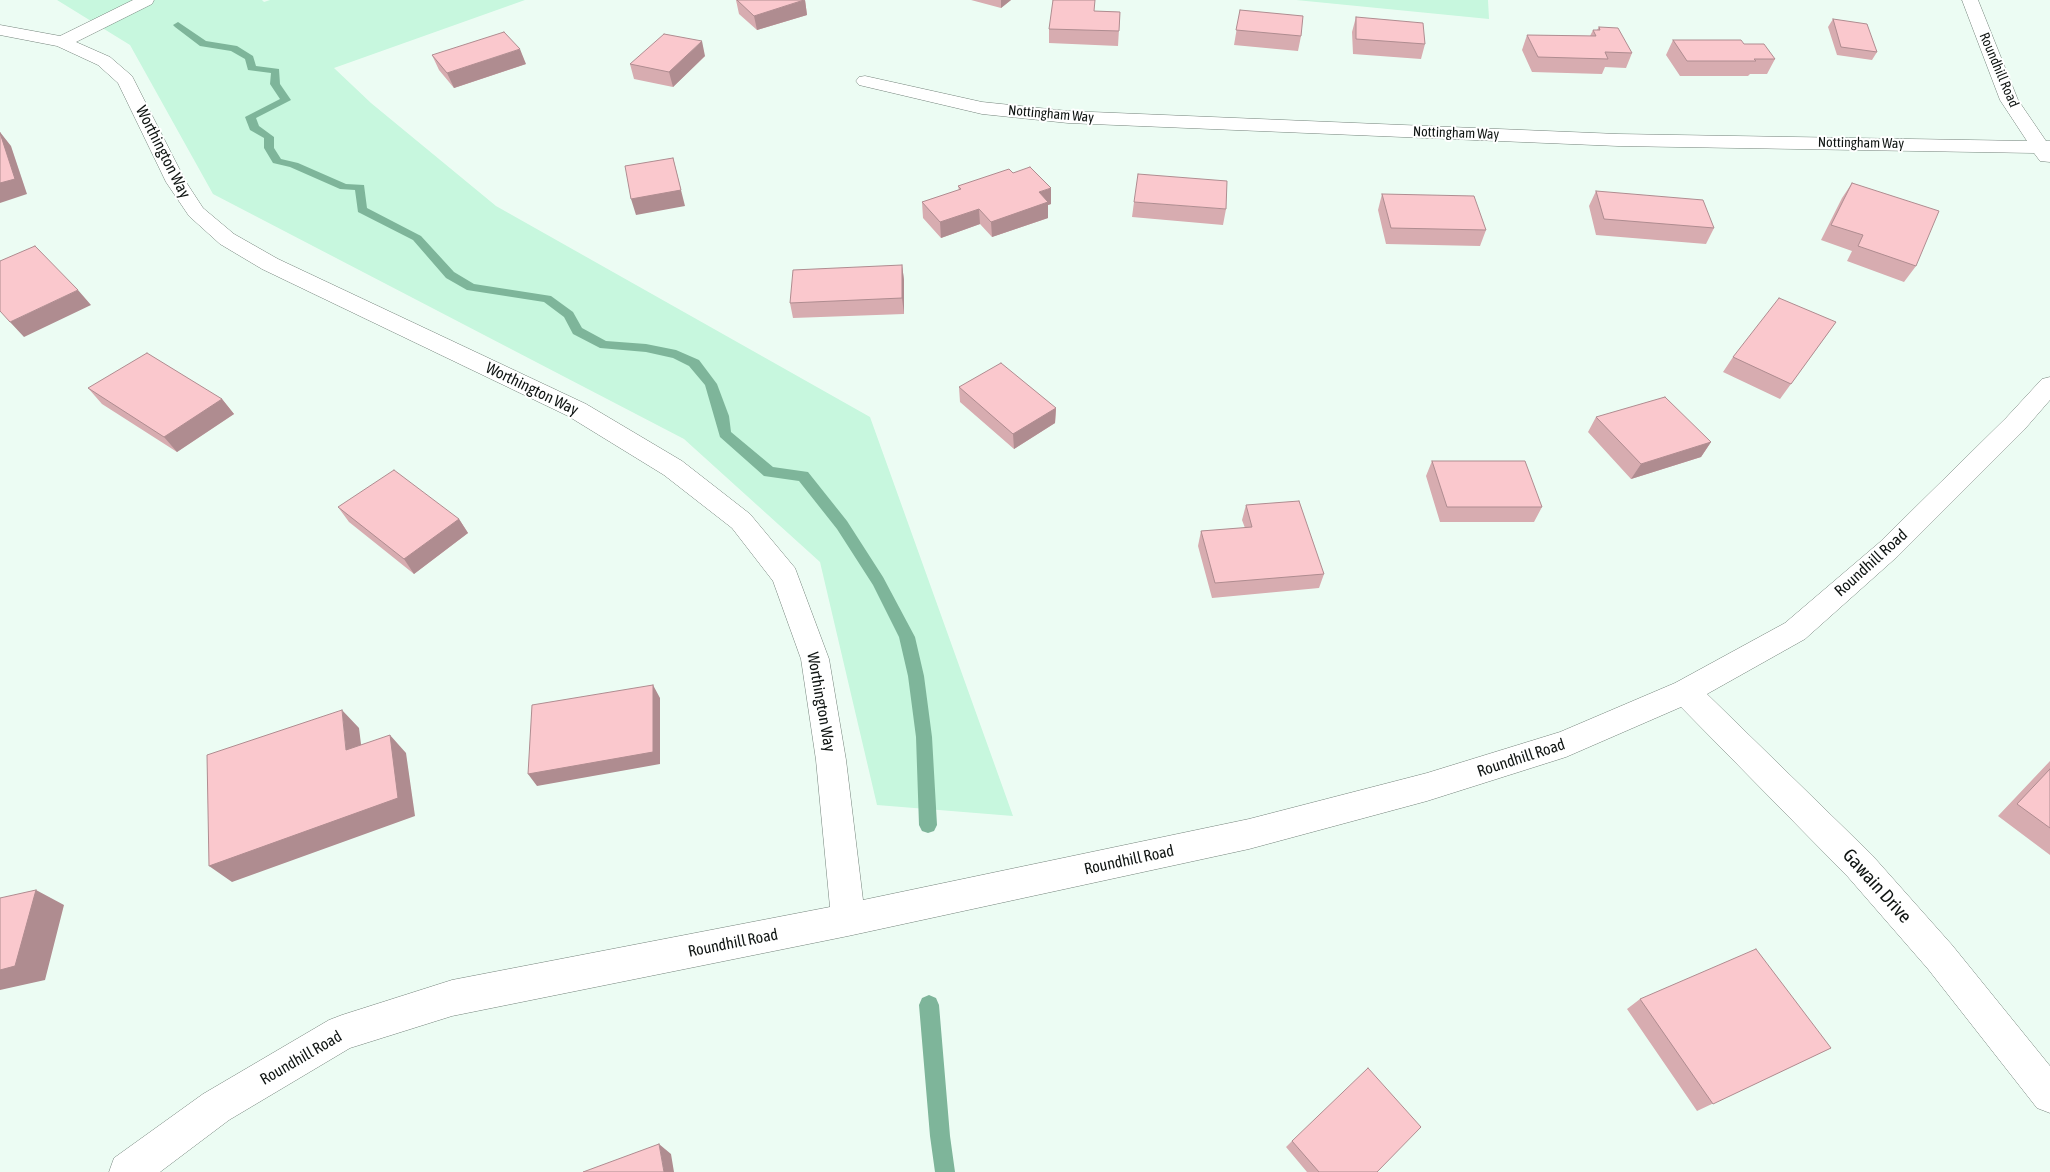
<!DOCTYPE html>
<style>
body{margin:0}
canvas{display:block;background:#ecfcf3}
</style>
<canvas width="2050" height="1172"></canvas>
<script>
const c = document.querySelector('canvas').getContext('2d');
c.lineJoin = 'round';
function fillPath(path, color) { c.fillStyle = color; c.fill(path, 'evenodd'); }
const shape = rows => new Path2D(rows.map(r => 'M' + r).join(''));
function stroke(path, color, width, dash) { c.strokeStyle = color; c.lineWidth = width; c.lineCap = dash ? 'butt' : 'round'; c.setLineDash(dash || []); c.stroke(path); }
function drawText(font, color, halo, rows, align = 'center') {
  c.font = font + ' "Asap Condensed",sans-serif'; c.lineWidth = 4; c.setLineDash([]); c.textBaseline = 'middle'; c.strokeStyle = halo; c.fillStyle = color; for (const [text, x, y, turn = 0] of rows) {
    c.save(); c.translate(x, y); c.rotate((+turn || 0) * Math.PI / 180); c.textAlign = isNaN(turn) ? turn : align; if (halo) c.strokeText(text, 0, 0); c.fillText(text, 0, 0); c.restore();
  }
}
fillPath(shape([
 [57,0,262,0,264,2,270,0,525,0,334,68,371,103,496,206,870,417,1013,816,877,805,820,562,684,439,213,194,130,45],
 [1296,0,1488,0,1489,19]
]), '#c7f7de');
fillPath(shape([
 [178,22,206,41,237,46,253,56,256,66,279,69,280,84,291,100,256,118,259,126,274,137,274,148,281,159,298,163,346,184,364,185,367,208,421,236,454,272,474,284,551,296,573,312,582,328,606,341,646,344,676,350,699,360,717,384,729,416,731,432,773,467,808,472,847,521,883,577,915,637,924,676,932,737,937,825,934,831,928,833,922,831,919,825,916,737,908,676,899,637,873,585,837,529,799,481,764,476,720,437,705,385,689,366,673,358,646,352,600,348,573,334,564,317,544,302,467,290,446,278,413,240,358,212,355,190,340,189,290,167,273,163,264,148,264,138,250,130,245,117,280,99,270,84,271,73,248,70,245,59,231,51,200,46,175,27,173,25,178,22],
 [929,995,936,998,939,1005,950,1136,955,1172,935,1172,930,1136,919,1005,922,998,929,995]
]), '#7eb59a');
const minor = shape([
 [133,0,154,0,152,4,76,42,110,57,132,76,186,182,203,208,234,234,278,259,586,404,682,461,750,514,795,568,829,659,846,760,863,900,1249,819,1427,773,1560,732,1675,683,1785,623,1880,542,2006,418,2042,379,2050,377,2050,400,2024,430,1898,556,1805,639,1707,694,1872,855,1952,945,2050,1066,2050,1113,2037,1108,1928,969,1848,877,1681,707,1566,757,1427,801,1249,849,848,936,452,1016,350,1048,229,1120,160,1172,109,1172,114,1158,203,1094,329,1020,342,1015,452,980,830,907,816,760,801,659,773,581,732,528,664,475,568,416,262,269,220,244,189,216,166,182,118,83,98,65,57,46,0,35,0,25,60,36,133,0],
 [1962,0,1978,0,2018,100,2046,141,2050,141,2050,162,2040,161,2034,153,1618,146,1068,123,982,114,859,85,856,81,859,77,865,76,982,102,1068,111,1618,134,2027,141,2000,100,1962,0]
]);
stroke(minor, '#74837b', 1);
fillPath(minor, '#fff');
fillPath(shape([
 [736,0,805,0,807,15,757,30,739,14],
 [971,0,1011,0,1001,8],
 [1240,10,1301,36,1298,51,1234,45],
 [1094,11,1120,12,1118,46,1049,43,1049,29],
 [1356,17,1425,44,1421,59,1353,54,1352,32],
 [1833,19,1877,52,1872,60,1837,55,1828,27],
 [1599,27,1632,53,1626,68,1605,67,1602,74,1532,72,1522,50,1527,35,1590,36,1593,30,1597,30],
 [1673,40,1744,44,1775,59,1767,74,1750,74,1748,76,1680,76,1666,55],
 [432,55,526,64,454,88,439,70],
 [705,56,673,87,634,79,630,64],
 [1852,183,1916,266,1904,282,1847,261,1852,251,1821,240,1842,198],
 [958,186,1051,204,1048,205,1048,218,992,237,980,224,941,238,923,218,922,202,959,190],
 [1596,191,1714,228,1706,244,1596,235,1589,206],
 [1382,194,1486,230,1480,246,1386,244,1378,210],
 [1134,202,1226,209,1223,225,1132,217],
 [902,265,904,280,904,314,793,318,790,303],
 [1836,322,1780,399,1723,372,1733,357],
 [959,387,1056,408,1055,423,1014,449,960,402],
 [88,388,222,399,234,414,177,452,102,404],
 [1596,417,1711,442,1701,457,1631,479,1588,432],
 [1432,461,1542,507,1534,522,1440,522,1426,476],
 [1246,505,1324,574,1319,588,1212,598,1198,546,1201,531,1245,528,1242,520],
 [338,507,459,519,468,533,414,574,349,522],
 [2050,761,2050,855,1998,816],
 [1640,999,1831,1048,1697,1111,1627,1009],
 [1292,1141,1377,1172,1307,1172,1286,1147]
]), '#d7acb0');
fillPath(shape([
 [805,0,807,15,757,30,754,16],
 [1001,0,1011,0,1001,8],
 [702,41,705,56,673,87,669,72],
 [520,49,526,64,454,88,447,73],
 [0,132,11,146,27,194,0,203],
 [673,158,685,206,636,215,631,199],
 [1051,188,1051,204,1048,205,1048,218,992,237,991,222,1039,192],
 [979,209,980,224,941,238,940,222],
 [902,265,904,280,904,314,902,298],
 [78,290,91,305,24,337,10,322],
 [222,399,234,414,177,452,164,437],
 [1056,408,1055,423,1014,449,1013,434],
 [1711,442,1701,457,1631,479,1641,464],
 [459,519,468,533,414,574,404,559],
 [653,685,660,698,660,764,537,786,528,774],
 [342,710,359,728,364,768,346,750],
 [390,735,406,753,415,816,232,882,209,866],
 [36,890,64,905,45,980,0,990,0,970],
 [659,1144,671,1154,674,1172,664,1172]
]), '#af8c90');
const building = shape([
 [737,0,804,0,754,16,737,0],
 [1053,0,1095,0,1094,11,1120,12,1119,31,1049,29,1053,0],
 [1240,10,1303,16,1301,36,1236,30,1240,10],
 [1356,17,1423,23,1425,44,1356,39,1356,17],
 [1833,19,1867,24,1877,52,1841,47,1833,19],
 [1599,27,1618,28,1632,53,1605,52,1608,59,1538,57,1527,35,1596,36,1593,30,1600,30,1599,27],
 [504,32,520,49,447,73,432,55,504,32],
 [664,34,702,41,669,72,630,64,664,34],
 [1673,40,1741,40,1744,44,1764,44,1775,59,1754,59,1756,61,1687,61,1673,40],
 [0,133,15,179,0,183,0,133],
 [673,158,681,190,631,199,625,166,673,158],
 [1030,167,1051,188,1039,192,1048,202,991,222,979,209,940,222,922,202,961,189,958,186,1009,169,1013,173,1030,167],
 [1138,174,1227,181,1226,209,1134,202,1138,174],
 [1852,183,1939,211,1916,266,1858,246,1863,235,1831,225,1852,183],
 [1596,191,1703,200,1714,228,1604,219,1596,191],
 [1382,194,1474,196,1486,230,1391,228,1382,194],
 [35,246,78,290,10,322,0,311,0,261,35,246],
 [902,265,902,298,790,303,793,270,902,265],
 [1779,298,1836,322,1791,384,1733,357,1779,298],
 [147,353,222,399,164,437,88,388,147,353],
 [1001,363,1056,408,1013,434,959,387,1001,363],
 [1665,397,1711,442,1641,464,1596,417,1665,397],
 [1432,461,1525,461,1542,507,1447,507,1432,461],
 [394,470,459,519,404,559,338,507,394,470],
 [1299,501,1324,574,1215,583,1201,531,1252,527,1246,505,1299,501],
 [653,685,653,752,528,774,532,705,653,685],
 [342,710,346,750,390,735,398,798,209,866,207,755,342,710],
 [2050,769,2050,828,2017,804,2050,769],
 [36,890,15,966,0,970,0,898,36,890],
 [1756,949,1831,1048,1713,1104,1640,999,1756,949],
 [1368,1068,1421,1127,1377,1172,1319,1172,1292,1141,1368,1068],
 [659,1144,664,1172,583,1172,659,1144]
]);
fillPath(building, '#fac8cd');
stroke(building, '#af8c90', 1);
drawText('14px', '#101513', '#fff', [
 ["Roundhill Road",1999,70,67],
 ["Nottingham Way",1051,114,5],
 ["Nottingham Way",1456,133,2],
 ["Nottingham Way",1861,143,1]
]);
drawText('16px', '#101513', '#fff', [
 ["Worthington Way",163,152,63],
 ["Worthington Way",532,389,26],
 ["Roundhill Road",1871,563,-42],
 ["Worthington Way",821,702,80],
 ["Roundhill Road",1521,758,-18],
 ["Roundhill Road",1129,860,-12],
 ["Roundhill Road",733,943,-11],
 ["Roundhill Road",301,1058,-30]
]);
drawText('19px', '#101513', '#fff', [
 ["Gawain Drive",1877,886,48]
]);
</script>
